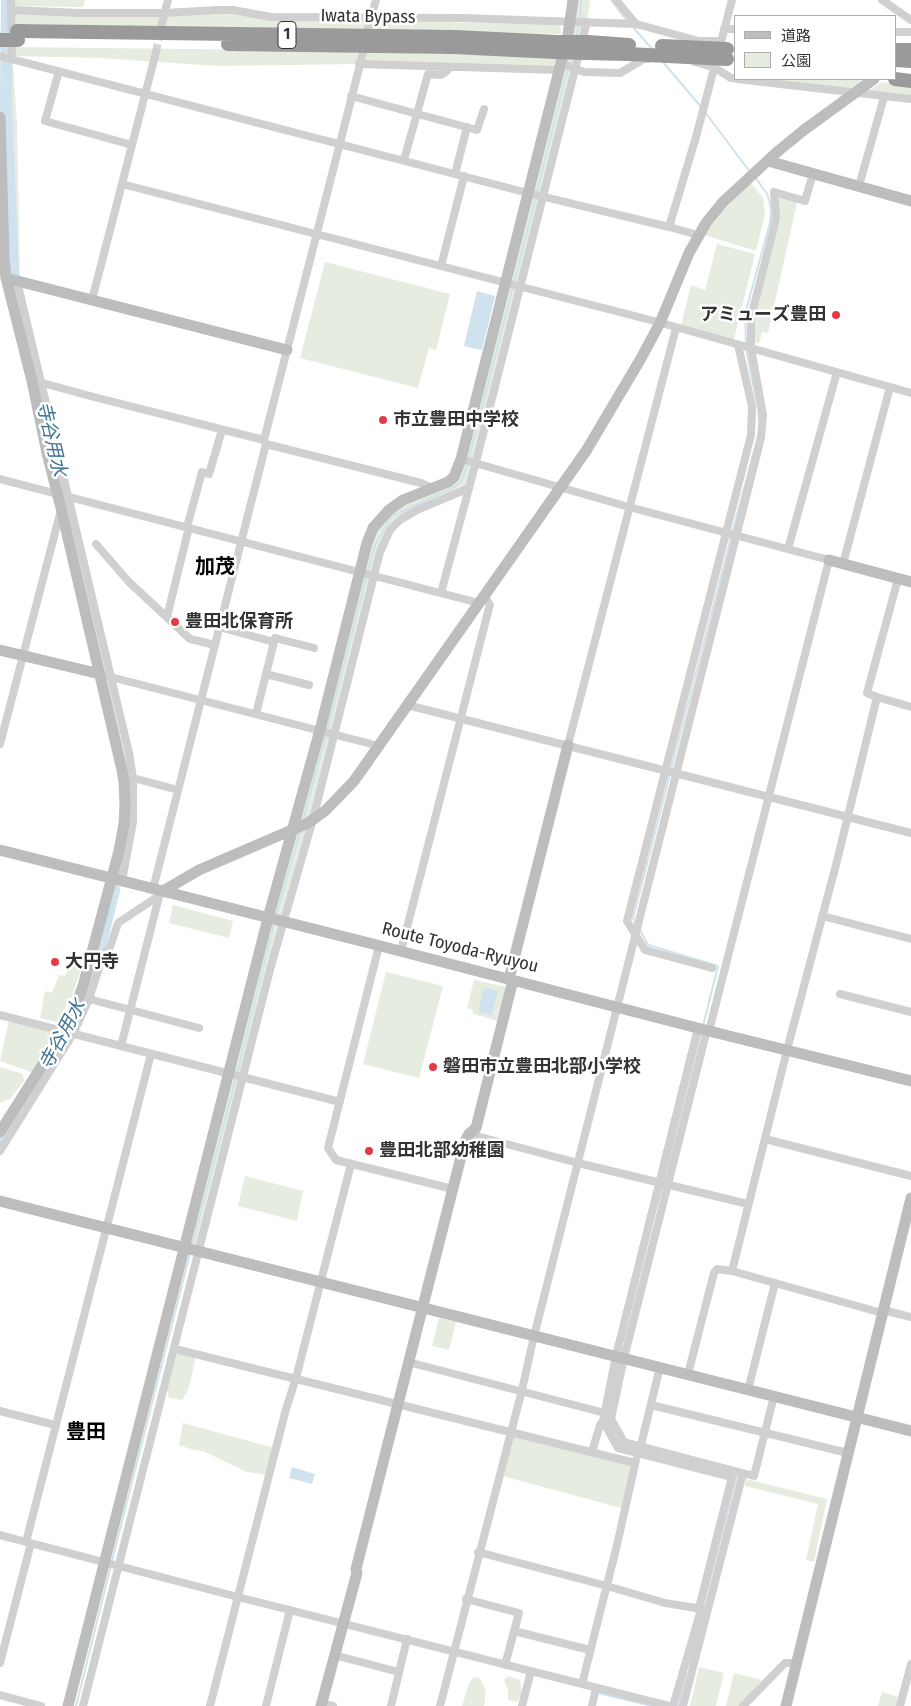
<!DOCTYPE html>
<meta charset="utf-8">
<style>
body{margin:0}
#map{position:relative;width:911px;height:1706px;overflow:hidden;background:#fff;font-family:"Fira Sans Condensed","Noto Sans JP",sans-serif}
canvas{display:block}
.legend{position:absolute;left:734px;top:15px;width:162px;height:65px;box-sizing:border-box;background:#fff;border:1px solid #adadad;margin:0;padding:6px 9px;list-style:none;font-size:15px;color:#333}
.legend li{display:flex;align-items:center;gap:10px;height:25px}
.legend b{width:25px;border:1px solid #adadad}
</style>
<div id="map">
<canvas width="911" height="1706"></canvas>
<ul class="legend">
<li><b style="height:6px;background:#bdbdbd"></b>道路</li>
<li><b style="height:14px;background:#e6ecdf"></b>公園</li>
</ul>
</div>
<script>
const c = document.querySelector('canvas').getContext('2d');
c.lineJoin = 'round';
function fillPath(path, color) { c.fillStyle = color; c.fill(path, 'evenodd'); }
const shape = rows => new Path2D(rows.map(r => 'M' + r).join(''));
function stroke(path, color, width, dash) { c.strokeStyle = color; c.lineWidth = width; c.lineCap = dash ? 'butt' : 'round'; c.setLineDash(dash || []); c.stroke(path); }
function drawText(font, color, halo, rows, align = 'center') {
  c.font = font + ' "Fira Sans Condensed","Noto Sans JP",sans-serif'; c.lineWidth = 5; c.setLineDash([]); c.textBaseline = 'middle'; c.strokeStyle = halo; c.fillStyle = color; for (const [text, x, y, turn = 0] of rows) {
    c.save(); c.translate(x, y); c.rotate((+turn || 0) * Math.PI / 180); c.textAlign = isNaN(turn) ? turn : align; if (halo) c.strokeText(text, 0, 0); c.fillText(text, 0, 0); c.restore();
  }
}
fillPath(shape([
 [11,0,85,0,83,7,11,6],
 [577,0,590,0,587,22,580,37,572,36],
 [11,10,217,10,281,20,560,24,561,34,11,24],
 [11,47,274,50,578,57,469,488,411,514,390,530,380,552,199,1250,185,1247,365,550,381,517,454,477,555,70,359,64,217,66,101,58,12,56],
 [13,66,17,123,20,282,131,768,122,881,101,956,77,1024,0,1150,0,1132,76,1004,124,808,121,764,6,278,0,117,0,68],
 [737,79,848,79,867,81,855,93],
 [882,82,911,86,911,99,869,91],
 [750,182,763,198,765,214,756,251,704,235,729,204],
 [777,193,797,203,768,333,762,332,759,344,751,340,752,315],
 [717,244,755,254,733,343,680,329,691,285,705,290],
 [325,262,450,294,436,350,429,348,418,388,300,358],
 [173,905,233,921,229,938,169,923],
 [71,961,83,963,72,996,57,1022,40,1018,45,991,52,993,59,975,65,976],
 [386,972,443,986,419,1078,363,1064],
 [474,980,506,987,498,1021,473,1014,473,1010,467,1008],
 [9,1020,60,1033,34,1073,0,1061],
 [0,1067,23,1074,24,1081,10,1099,0,1103],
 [245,1176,303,1191,297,1221,238,1206],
 [439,1318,456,1322,449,1350,432,1346],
 [181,1350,196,1356,189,1388,182,1400,169,1398,166,1384,174,1353],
 [183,1423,274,1448,266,1475,247,1472,203,1451,194,1450,179,1445],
 [510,1434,635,1463,625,1509,499,1475],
 [746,1479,827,1499,814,1562,806,1560,818,1504,745,1486],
 [699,1667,724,1673,716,1706,690,1706],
 [734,1673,762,1680,740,1706,726,1706],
 [508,1676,520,1680,522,1695,517,1702,508,1700,508,1690,504,1680],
 [474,1677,480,1678,486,1692,484,1706,462,1706,469,1683],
 [882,1692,899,1697,896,1706,878,1706]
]), '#e6ecdf');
fillPath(shape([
 [477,291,495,296,482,350,464,346],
 [484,988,498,991,492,1015,478,1012],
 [292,1467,315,1474,312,1484,289,1478]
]), '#cfe2ee');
stroke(shape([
 [611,0,627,21],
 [580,20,581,0],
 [632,26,652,49],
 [576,37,579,24],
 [663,62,702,108],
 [705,112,750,172],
 [537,192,568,68],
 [514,282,536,197],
 [746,345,745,314,770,223,771,211,770,203,767,194,755,177],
 [746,349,758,409,759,421],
 [469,458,513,286],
 [732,533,758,436],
 [368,571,375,545,392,516,454,487,462,481,468,463],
 [327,731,367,575],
 [671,770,731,537],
 [303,820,326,735],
 [276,916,300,832],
 [636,924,633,918,670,774],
 [640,930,648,945,718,966,703,1026],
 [237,1074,274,923],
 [664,1181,701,1033],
 [658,1203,662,1186],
 [192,1246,236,1078],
 [614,1385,617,1368],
 [112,1561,190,1253],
 [703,1607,737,1476,734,1475],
 [598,1694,598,1693,652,1706],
 [76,1706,111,1565],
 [678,1706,686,1674]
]), '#cfe2ee', 2);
stroke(shape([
 [7,0,6,101,13,275,15,289],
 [42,401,65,503],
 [79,1013,93,973,114,891],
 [0,1144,45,1071]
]), '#cfe2ee', 12);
stroke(shape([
 [156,52,160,32]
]), '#d6d6d6', 8, [8, 4]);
stroke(shape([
 [11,0,12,59],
 [616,0,636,24],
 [882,0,911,20],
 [11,10,80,13,165,13,217,10,233,10,271,17,463,18,636,24,699,41,721,41],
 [161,27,168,0],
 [368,28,376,0],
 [724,29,735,29],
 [895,32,911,32],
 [0,56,528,193,669,227,698,235],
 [695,62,715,68,731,78,735,78],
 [561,63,584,72,620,73,644,59,648,59],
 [359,64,559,70],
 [59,71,45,121,132,145],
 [737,79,911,99],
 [351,96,477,130,484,109],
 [404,160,428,74,441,75,447,71,449,67],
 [455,174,467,127],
 [122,184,658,322,911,393],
 [859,186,884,97],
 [669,227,696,137,732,0],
 [441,266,464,176],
 [17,281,129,753,133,778,133,822,122,881],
 [92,300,156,52],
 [39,382,90,396,264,440],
 [266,444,421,483,432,488],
 [461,459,629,507,829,560,709,1031],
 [0,479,479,603],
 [187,527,202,472,209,474,222,430],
 [96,544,128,581,190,639,215,645],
 [788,549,837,372],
 [843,564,890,387],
 [441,593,477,458,587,22],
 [167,617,189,527],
 [219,627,274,642],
 [266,674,309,685],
 [107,676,379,746],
 [877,697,867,693,898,579],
 [407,705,911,833],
 [256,714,275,638,314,648],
 [0,744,61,510],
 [568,745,676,328],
 [133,778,178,790],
 [153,889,266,444,264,440,363,53],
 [822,916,911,939],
 [379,946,328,1148,336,1160,453,1189],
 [401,951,489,608,490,605,484,595],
 [712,968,645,950,627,921,751,435,752,406,738,345],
 [840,994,911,1012],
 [89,999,199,1028],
 [0,1015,340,1102],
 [707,1030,624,1358,611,1419,624,1442,754,1476,774,1396],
 [121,1046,160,893],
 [469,1134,578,1163,748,1204],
 [765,1139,911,1176],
 [0,1151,73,1034,89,999,103,956,110,947,118,923,160,895],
 [732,1271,787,1050,837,861,877,697,911,707],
 [883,1310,911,1317],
 [175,1349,635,1463],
 [408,1362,605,1413],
 [688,1374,714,1273,717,1269,732,1271,882,1313],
 [748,1390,775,1283],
 [651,1405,848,1453],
 [0,1411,55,1425],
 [640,1449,660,1367],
 [592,1452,600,1425,603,1421],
 [0,1535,238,1597,669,1706],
 [26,1542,151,1054],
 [478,1552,607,1586,665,1603,702,1609],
 [466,1599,519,1613,505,1665],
 [514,1631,590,1650],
 [334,1655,399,1672],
 [0,1663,31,1543],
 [582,1684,617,1545,636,1460],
 [0,1695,41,1706],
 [321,1703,333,1706],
 [83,1706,271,966,313,819,380,552,390,530,400,520,417,510,469,488],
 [210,1706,286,1409,296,1378,351,1164],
 [266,1706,290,1610],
 [391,1706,407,1639],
 [440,1706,522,1390,534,1336,761,438,763,415,751,348,751,317,774,227,776,215,774,192,805,201,813,174],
 [522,1706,531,1671],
 [592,1706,596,1688],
 [673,1706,700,1613,699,1608,732,1477,618,1448,603,1421,616,1356,698,1028],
 [683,1706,743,1473],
 [743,1706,785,1663,797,1663],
 [900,1706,911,1664]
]), '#d0d0d0', 8);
stroke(shape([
 [0,117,4,259,6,278,32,381,47,453,61,508,122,770,124,782,125,804,124,824,119,851,83,986,75,1008,64,1031,0,1132],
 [768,161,911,201],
 [6,278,287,350],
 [829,560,911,582],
 [0,650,100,674],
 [0,850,369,943,709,1031,911,1081],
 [163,891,199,870,308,823,325,811,354,781,586,451,640,360,660,323,689,253,706,223,723,202,777,152,804,130,874,79],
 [509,979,568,745],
 [0,1201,911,1431],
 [68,1706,268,918,320,730,367,543,373,528,389,510,403,500,448,482,454,477,461,459,568,35,573,0],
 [321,1706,357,1573,356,1569,465,1141,469,1134,476,1128,513,980],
 [786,1706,911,1198]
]), '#bdbdbd', 11);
stroke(shape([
 [17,31,454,37,558,42],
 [588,42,629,45],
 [228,44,453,47,555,52],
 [895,50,911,50],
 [586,53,628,54],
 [895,79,911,81]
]), '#9a9a9a', 14);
stroke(shape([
 [0,40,18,40],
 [558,42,588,42],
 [662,46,727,49],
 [555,52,586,53],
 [628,54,727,59],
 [895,60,911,61]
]), '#9a9a9a', 14);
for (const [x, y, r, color] of [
 [836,315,5,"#e63946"],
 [383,420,5,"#e63946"],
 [175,622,5,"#e63946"],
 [55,962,5,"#e63946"],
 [433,1067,5,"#e63946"],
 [369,1151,5,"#e63946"]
]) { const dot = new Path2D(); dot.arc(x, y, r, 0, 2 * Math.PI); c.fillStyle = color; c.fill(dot); stroke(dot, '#fff', 2); }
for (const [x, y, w] of [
 [287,35,18]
]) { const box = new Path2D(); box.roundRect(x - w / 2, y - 13.5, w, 27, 4); c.fillStyle = '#fff'; c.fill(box); stroke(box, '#333', 1); }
drawText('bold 16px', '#333', null, [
 ["1",287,35]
]);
drawText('18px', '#333', '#fff', [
 ["Iwata Bypass",368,17,1],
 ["Route Toyoda-Ryuyou",460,948,14]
]);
drawText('bold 18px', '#333', '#fff', [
 ["アミューズ豊田",826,315,"right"],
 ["市立豊田中学校",393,420],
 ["豊田北保育所",185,622],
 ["大円寺",65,962],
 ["磐田市立豊田北部小学校",443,1067],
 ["豊田北部幼稚園",379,1151]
], 'left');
drawText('italic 19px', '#3f7597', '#fff', [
 ["寺谷用水",51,439,77],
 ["寺谷用水",63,1035,-62]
]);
drawText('bold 20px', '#000', '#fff', [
 ["加茂",215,567],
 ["豊田",86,1432]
]);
</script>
